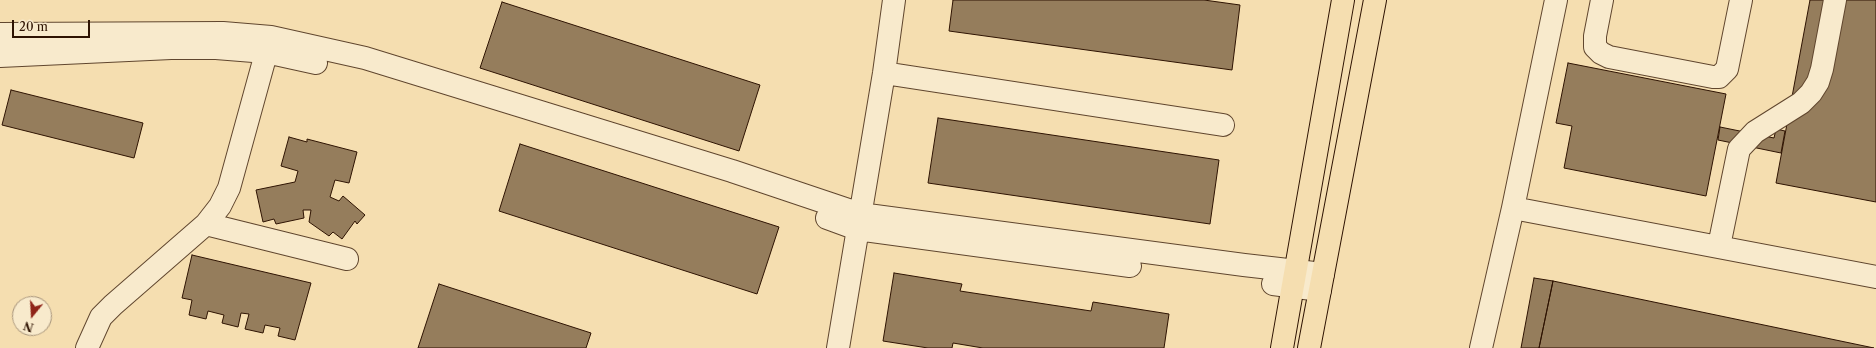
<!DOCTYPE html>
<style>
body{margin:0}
#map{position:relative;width:1876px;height:348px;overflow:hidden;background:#f5deb0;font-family:"Libre Caslon Text",serif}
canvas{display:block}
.north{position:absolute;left:12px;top:296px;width:40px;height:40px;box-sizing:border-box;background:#f8eacc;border:1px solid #a7947b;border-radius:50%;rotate:198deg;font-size:11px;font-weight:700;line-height:16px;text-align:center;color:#2e1302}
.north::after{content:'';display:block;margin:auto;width:14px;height:18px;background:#8f2418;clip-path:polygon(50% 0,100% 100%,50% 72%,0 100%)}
.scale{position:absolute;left:12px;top:20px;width:78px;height:18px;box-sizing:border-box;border:2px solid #2e1302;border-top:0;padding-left:5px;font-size:12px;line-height:14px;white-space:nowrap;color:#2e1302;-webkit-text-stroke:3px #f8eacc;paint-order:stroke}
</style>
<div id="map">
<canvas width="1876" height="348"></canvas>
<div class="north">N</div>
<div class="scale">20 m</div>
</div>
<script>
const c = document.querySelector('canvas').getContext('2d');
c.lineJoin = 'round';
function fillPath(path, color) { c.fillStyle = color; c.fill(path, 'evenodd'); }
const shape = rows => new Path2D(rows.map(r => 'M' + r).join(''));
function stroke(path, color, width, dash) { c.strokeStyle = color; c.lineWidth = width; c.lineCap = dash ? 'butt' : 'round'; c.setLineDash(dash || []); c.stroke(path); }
const building = shape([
 [953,0,1204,0,1240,5,1232,70,949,31,953,0],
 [1810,0,1876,0,1876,202,1776,183,1810,0],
 [502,2,760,85,739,151,480,68,502,2],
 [1568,63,1726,94,1706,196,1564,168,1572,126,1556,123,1568,63],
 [11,90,143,123,134,158,2,125,11,90],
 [938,118,1219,160,1210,224,928,183,938,118],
 [1720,127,1774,138,1776,129,1785,131,1781,153,1718,140,1720,127],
 [289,137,307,142,307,139,357,152,349,183,335,180,330,197,339,201,343,196,365,215,357,224,355,221,342,239,333,232,329,236,309,222,311,210,303,210,304,218,276,224,274,219,263,222,256,190,295,182,298,171,281,166,289,137],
 [520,144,779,227,757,294,499,211,520,144],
 [192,255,311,283,295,340,278,336,280,328,265,325,263,333,245,329,249,314,241,313,238,327,222,323,224,315,208,311,206,319,189,315,192,300,182,298,192,255],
 [894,273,962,284,960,291,1091,311,1093,302,1169,314,1164,348,983,348,953,343,952,348,928,348,883,341,894,273],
 [1534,278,1553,281,1539,348,1521,348,1534,278],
 [1553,281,1874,348,1539,348,1553,281],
 [439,284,591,333,586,348,418,348,439,284]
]);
fillPath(building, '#957d5c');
stroke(building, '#2e1302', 1);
const minor = shape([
 [1602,0,1595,36,1595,47,1601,53,1609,57,1713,77,1719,77,1727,69,1741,0],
 [0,34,223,33,271,37,365,58,732,171,860,214,1244,265,1323,274],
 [0,56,171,48,216,48,266,52,316,63],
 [884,73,1223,125],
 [1513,208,1876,277],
 [827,218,857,229,1130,266],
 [206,224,347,259],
 [1719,246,1739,149,1755,132,1801,103,1811,93,1818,82,1822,69,1835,0],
 [1273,284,1320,290],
 [87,348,101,317,113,305,206,224,220,206,229,188,270,39],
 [838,348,884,73,894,0],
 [1481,348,1513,208,1556,0]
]);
const major = shape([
 [1282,348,1343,0],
 [1309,348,1375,0]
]);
stroke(minor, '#60462e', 24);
stroke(major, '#2e1302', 24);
stroke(minor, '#f8eacc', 22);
stroke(major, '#f5deb0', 22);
</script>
